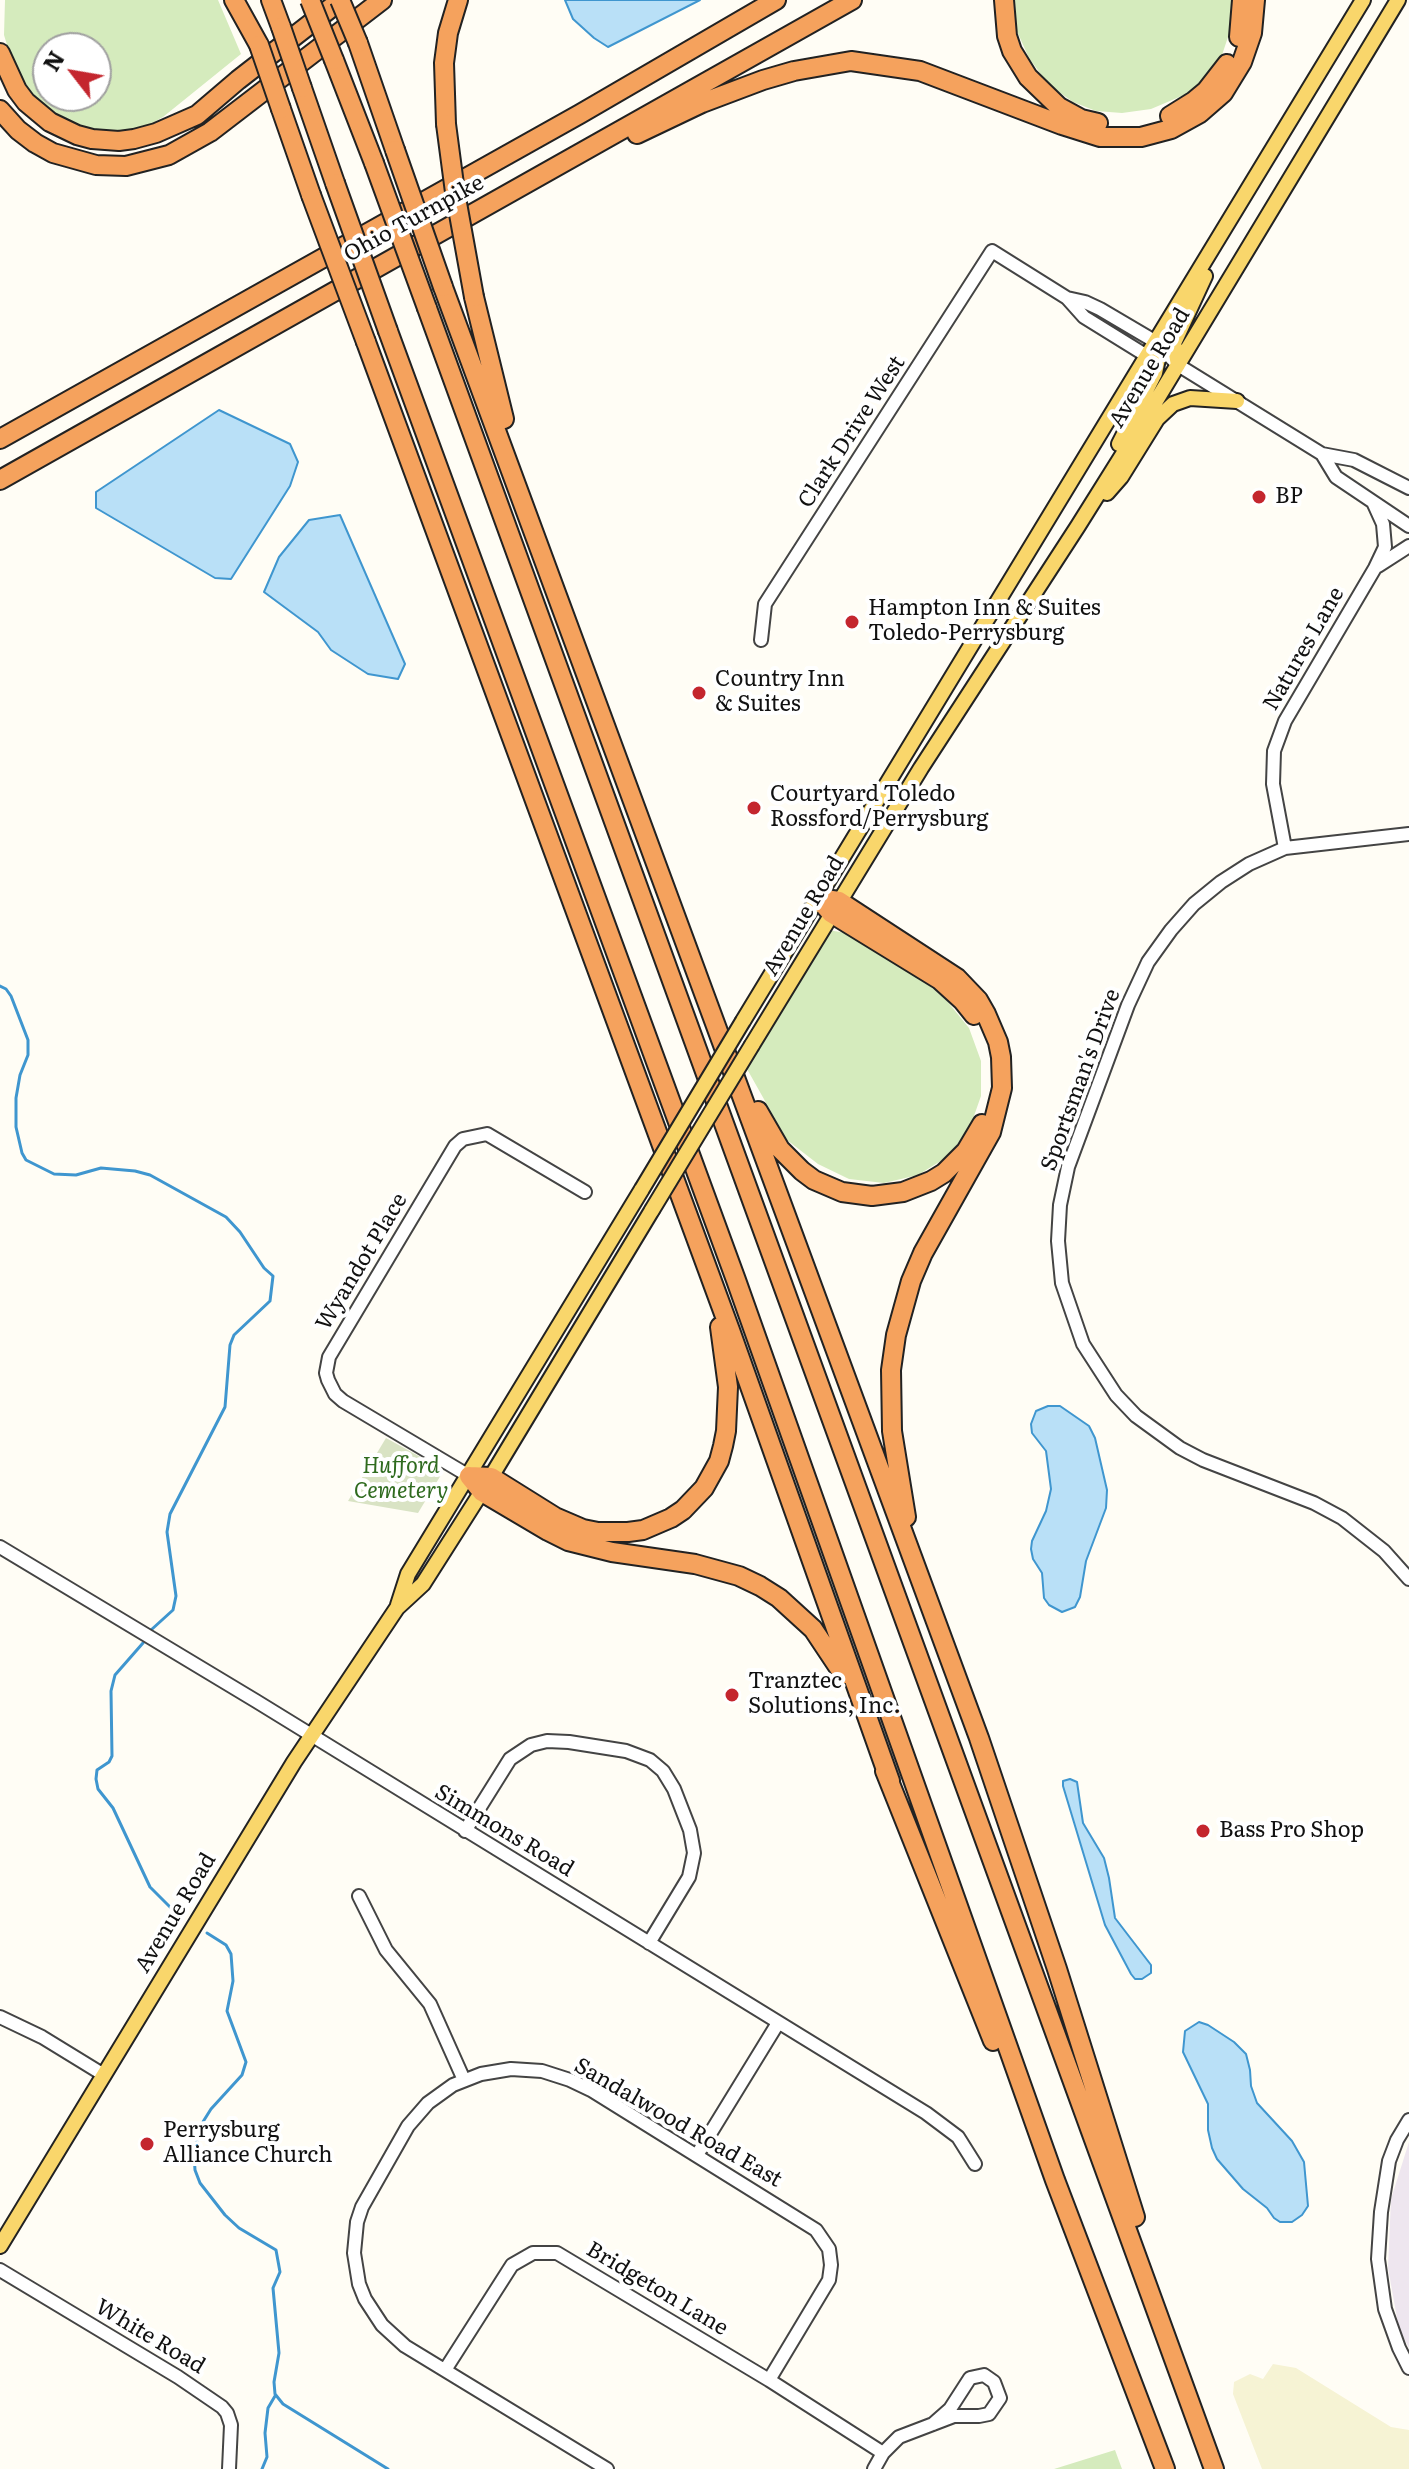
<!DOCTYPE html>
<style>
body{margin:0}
#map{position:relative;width:1409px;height:2469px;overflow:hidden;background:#fffdf5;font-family:Literata,serif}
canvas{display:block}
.north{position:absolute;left:32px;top:32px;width:80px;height:80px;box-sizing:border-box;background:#fff;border:2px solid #a0a0a0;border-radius:50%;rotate:301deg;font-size:22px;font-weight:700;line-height:32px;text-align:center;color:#111}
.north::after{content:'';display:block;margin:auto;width:28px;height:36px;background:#c4262e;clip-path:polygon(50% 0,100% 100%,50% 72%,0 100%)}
</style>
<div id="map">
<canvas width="1409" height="2469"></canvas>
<div class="north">N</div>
</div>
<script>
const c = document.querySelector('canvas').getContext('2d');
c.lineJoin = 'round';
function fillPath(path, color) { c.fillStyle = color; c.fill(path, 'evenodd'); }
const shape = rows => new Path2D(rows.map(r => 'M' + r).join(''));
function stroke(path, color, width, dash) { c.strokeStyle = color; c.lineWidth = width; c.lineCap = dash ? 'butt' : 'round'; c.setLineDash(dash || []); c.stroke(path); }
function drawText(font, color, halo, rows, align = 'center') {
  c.font = font + ' Literata,serif'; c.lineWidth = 8; c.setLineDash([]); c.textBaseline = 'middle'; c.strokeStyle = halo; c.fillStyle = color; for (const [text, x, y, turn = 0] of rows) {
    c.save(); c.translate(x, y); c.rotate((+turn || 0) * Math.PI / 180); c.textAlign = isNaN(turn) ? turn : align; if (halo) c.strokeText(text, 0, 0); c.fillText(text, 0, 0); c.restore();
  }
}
fillPath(shape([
 [1409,2142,1409,2348,1399,2329,1388,2268,1391,2199]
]), '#eee6ef');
fillPath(shape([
 [1273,2364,1296,2368,1391,2427,1409,2430,1409,2469,1262,2469,1233,2394,1234,2382,1250,2374,1263,2379]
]), '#f6f3d4');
fillPath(shape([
 [5,0,218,0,241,54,163,117,140,130,104,132,68,122,37,101,15,71,4,35],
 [48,48,96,48,96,96,48,96],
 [1015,0,1232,0,1231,28,1222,55,1207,78,1184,95,1151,109,1122,113,1096,111,1073,102,1048,84,1029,58,1016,29],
 [828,930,852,934,923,980,947,1001,969,1028,981,1061,981,1096,969,1130,947,1157,918,1175,884,1183,849,1179,818,1164,787,1140,747,1069],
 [1115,2450,1122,2469,1054,2469]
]), '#d5ebbd');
fillPath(shape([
 [386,1438,444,1470,418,1513,348,1501]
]), '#d9e3c4');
const water = shape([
 [565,0,700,0,608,47,594,38,573,19,565,0],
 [219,410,290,444,298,462,290,486,231,579,215,578,96,508,96,492,219,410],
 [340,515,405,664,398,679,368,674,331,650,318,632,264,592,279,557,309,520,340,515],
 [1048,1406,1060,1406,1089,1426,1095,1438,1107,1490,1106,1508,1086,1561,1080,1597,1075,1607,1062,1612,1049,1605,1044,1598,1042,1573,1033,1559,1031,1549,1032,1541,1046,1511,1051,1489,1046,1451,1032,1433,1031,1424,1036,1411,1048,1406],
 [1070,1779,1077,1782,1083,1823,1104,1858,1109,1878,1115,1918,1151,1965,1151,1973,1142,1979,1135,1979,1131,1974,1105,1925,1063,1786,1063,1781,1070,1779],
 [1199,2022,1208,2025,1234,2042,1246,2054,1250,2070,1251,2086,1257,2103,1292,2141,1304,2162,1308,2206,1302,2215,1292,2222,1280,2222,1274,2218,1267,2208,1243,2189,1217,2159,1212,2148,1208,2130,1208,2104,1183,2052,1185,2031,1199,2022]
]);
fillPath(water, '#b9e0f7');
stroke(water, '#3f96cf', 2);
stroke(shape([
 [0,986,6,989,11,996,28,1040,28,1055,20,1075,16,1098,16,1127,22,1153,26,1160,54,1174,76,1175,101,1168,135,1171,150,1175,226,1217,240,1232,264,1268,273,1276,270,1301,234,1335,230,1345,225,1407,170,1514,167,1532,176,1596,173,1610,151,1630],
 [143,1643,115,1675,111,1691,112,1756,109,1762,97,1770,96,1779,98,1789,113,1808,150,1887,180,1917],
 [207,1933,226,1945,231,1954,233,1981,227,2011,246,2062,242,2075,211,2109,201,2125,194,2154,195,2170,200,2183,225,2215,239,2228,276,2250,280,2272,273,2288,279,2353,274,2382,275,2394,283,2404,388,2469],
 [262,2469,267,2457,265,2433,268,2408,275,2396]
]), '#3f96cf', 3);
const minor = shape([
 [1067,298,1084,317,1147,356,1155,359],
 [1322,454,1336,477,1409,526],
 [1378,566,1409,546],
 [761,640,765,604,992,251,1067,298,1085,302,1100,309,1156,342,1178,365,1322,454,1354,460,1409,488],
 [1409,834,1285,848,1249,864,1221,882,1194,904,1171,930,1148,962,1128,1005,1068,1167,1060,1205,1058,1241,1062,1283,1083,1344,1116,1395,1136,1416,1180,1448,1203,1460,1314,1503,1342,1518,1384,1551,1409,1579],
 [1285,848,1273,784,1274,751,1285,721,1375,568,1385,547,1383,524,1373,502],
 [469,1476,343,1401,335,1394,328,1380,326,1373,329,1357,455,1146,463,1139,487,1134,585,1192],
 [0,1547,256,1701,926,2113,958,2137,975,2164],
 [465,1831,510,1759,531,1745,547,1741,569,1742,626,1751,650,1760,663,1771,674,1789,690,1830,694,1853,689,1877,649,1943],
 [359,1896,386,1950,430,2004,464,2080],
 [0,2017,42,2037,104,2075],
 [1409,2120,1397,2140,1389,2161,1381,2212,1378,2259,1385,2309,1399,2348,1409,2368],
 [697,2155,778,2023],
 [0,2270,178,2377,222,2407,227,2413,231,2425,229,2469],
 [445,2370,512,2265,533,2253,557,2253,769,2380,883,2453],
 [607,2469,405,2346,382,2325,365,2299,359,2284,354,2253,357,2222,362,2207,408,2126,428,2103,453,2085,481,2074,511,2069,542,2071,570,2080,591,2090,816,2230,829,2249,831,2265,829,2280,769,2380],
 [874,2469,883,2453,899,2437,954,2416,979,2416,989,2414,1000,2398,994,2382,984,2375,970,2378,950,2409,933,2424]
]);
const major = shape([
 [1178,365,1174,343,1205,276],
 [1119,444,1155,373,1158,359,1156,342],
 [1107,493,1121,477,1157,419,1173,404,1190,398,1237,401],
 [743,1021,1363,0],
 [752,1045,921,768,1078,526,1150,411,1398,0],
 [398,1605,408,1574,642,1189],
 [0,2246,294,1762,397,1608,423,1584,491,1477,652,1210]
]);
const highway = shape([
 [234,0,259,45],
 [271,0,281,27],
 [1004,0,1007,36,1012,51,1028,77,1059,107,1081,119,1098,123],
 [1239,37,1242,0],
 [358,43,395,150],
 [0,53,17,90,26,102,50,122,77,135,92,139,119,141,134,139,156,133,197,115,238,80,341,0],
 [334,60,374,163],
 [302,88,335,183],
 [281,109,311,195],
 [0,110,18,130,35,143,53,153,96,165,126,166,169,155,210,132,382,0],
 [1170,116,1194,101,1206,91,1227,64],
 [446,124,444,63,448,33,458,0],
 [637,134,702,103,763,80,794,71,851,61,920,71,1062,125,1100,137,1141,137,1171,129,1200,113,1223,93,1242,62,1252,33,1255,0],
 [443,287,979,1738,1057,1969,1135,2217],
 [474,297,504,419],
 [427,308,1214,2469],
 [388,331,736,1280,1055,2180,1165,2469],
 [366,342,730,1330,890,1781],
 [0,439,580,114,776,0],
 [0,480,852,0],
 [818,898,839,901,957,978,978,1000,986,1014,998,1042,1001,1057,1002,1088,991,1132,923,1253,911,1281,896,1335,891,1370,892,1431,906,1517],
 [818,898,831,913,940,980,962,1000,974,1015],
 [758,1111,780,1149,802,1171,814,1180,842,1192,872,1196,903,1192,931,1181,944,1173,966,1151,982,1124],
 [469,1476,482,1492,548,1531,568,1541,612,1552,695,1564,739,1576,760,1586,779,1598,813,1629,843,1674],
 [469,1476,491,1477,555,1517,583,1529,598,1532,628,1532,643,1530,671,1518,683,1510,704,1488,719,1461,723,1446,726,1431,728,1387,720,1327],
 [885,1771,993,2041]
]);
stroke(minor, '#444', 16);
stroke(major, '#222', 18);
stroke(highway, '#222', 22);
stroke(minor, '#fff', 12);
stroke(major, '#f9d66b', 14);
stroke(highway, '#f5a25d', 18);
const majorBridge = shape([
 [642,1189,743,1021],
 [652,1210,752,1045]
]);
const highwayBridge = shape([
 [310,0,334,60],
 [340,0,358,43],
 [281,27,302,88],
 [259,45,281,109],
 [446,124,455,192,474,297],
 [395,150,443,287],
 [374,163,427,308],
 [335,183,388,331],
 [311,195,366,342]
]);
stroke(majorBridge, '#222', 18, []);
stroke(highwayBridge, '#222', 22, []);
stroke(majorBridge, '#f9d66b', 14);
stroke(highwayBridge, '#f5a25d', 18);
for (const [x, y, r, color] of [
 [1259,497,8,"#c4262e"],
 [852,622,8,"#c4262e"],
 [699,693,8,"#c4262e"],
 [754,808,8,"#c4262e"],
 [732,1695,8,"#c4262e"],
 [1203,1831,8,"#c4262e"],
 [147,2144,8,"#c4262e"]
]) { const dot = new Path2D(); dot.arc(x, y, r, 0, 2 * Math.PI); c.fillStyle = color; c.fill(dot); stroke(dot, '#fff', 3); }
drawText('22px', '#111', '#fff', [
 ["Ohio Turnpike",414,219,-29],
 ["Avenue Road",1150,368,-59],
 ["Clark Drive West",852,432,-57],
 ["Natures Lane",1304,649,-60],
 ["Avenue Road",804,916,-59],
 ["Sportsman's Drive",1081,1080,-70],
 ["Wyandot Place",362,1262,-59],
 ["Simmons Road",504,1831,31],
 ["Avenue Road",176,1913,-59],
 ["Sandalwood Road East",678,2123,30],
 ["Bridgeton Lane",657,2289,31],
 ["White Road",150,2337,31]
]);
drawText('22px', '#111', '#fff', [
 ["BP",1275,497],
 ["Hampton Inn & Suites",868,609],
 ["Toledo-Perrysburg",868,634],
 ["Country Inn",715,680],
 ["& Suites",715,705],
 ["Courtyard Toledo",770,795],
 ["Rossford/Perrysburg",770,820],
 ["Tranztec",748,1682],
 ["Solutions, Inc.",748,1707],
 ["Bass Pro Shop",1219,1831],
 ["Perrysburg",163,2131],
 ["Alliance Church",163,2156]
], 'left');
drawText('italic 22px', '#2f6b1f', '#fff', [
 ["Hufford",401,1467],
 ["Cemetery",401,1492]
]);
</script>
